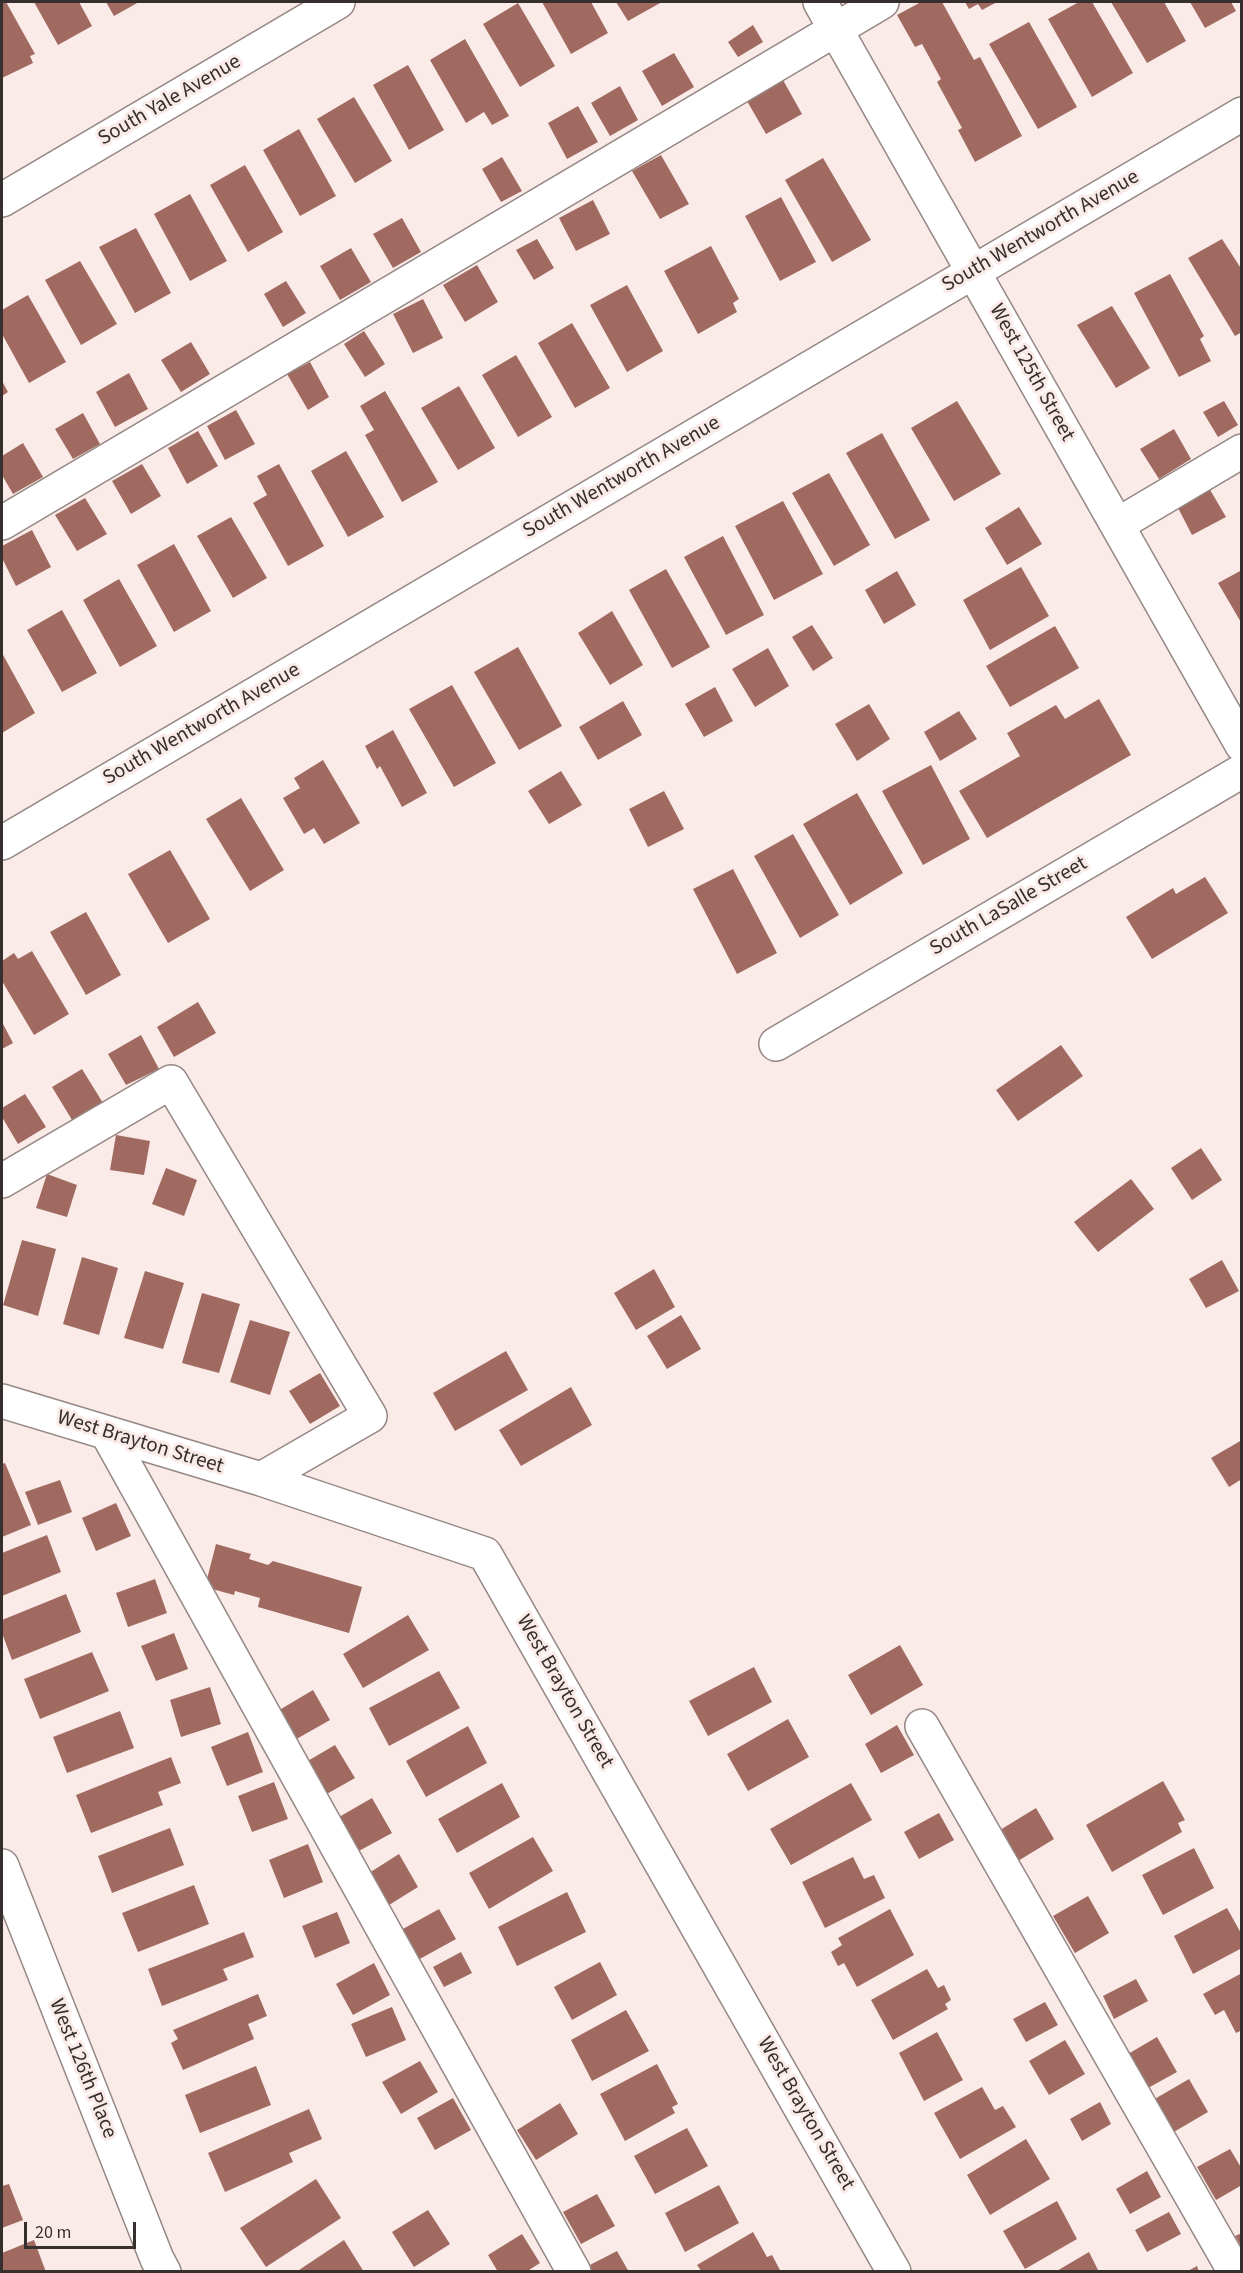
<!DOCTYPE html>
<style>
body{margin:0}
#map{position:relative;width:1243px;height:2273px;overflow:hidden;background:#faebe8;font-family:"Source Sans 3",sans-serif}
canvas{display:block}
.frame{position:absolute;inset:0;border:3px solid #352f2e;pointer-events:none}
.scale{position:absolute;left:24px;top:2222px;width:112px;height:27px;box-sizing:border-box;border:3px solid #352f2e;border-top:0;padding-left:8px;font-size:18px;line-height:21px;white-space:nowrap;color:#352f2e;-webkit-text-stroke:4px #faebe8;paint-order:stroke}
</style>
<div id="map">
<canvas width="1243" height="2273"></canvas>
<div class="frame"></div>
<div class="scale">20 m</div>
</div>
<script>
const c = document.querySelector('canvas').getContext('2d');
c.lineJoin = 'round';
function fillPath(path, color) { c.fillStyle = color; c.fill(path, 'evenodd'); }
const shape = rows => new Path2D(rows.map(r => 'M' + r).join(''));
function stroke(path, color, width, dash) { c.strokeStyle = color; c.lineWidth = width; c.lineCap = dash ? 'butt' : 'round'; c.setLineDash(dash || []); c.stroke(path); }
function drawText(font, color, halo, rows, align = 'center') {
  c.font = font + ' "Source Sans 3",sans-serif'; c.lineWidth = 6; c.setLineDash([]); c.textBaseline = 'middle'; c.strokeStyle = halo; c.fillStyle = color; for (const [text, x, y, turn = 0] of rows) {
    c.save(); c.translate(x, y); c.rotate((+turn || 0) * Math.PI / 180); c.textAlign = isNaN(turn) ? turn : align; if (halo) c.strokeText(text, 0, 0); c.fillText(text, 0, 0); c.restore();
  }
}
fillPath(shape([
 [2,2,6,2,35,54,30,56,33,63,2,78],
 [34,2,79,2,92,26,58,45],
 [106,2,139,2,114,16],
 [542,2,591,2,608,33,571,54],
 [616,2,662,2,628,21],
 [921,2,942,2,974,60,980,57,1022,136,975,162,958,130,962,128,937,82,941,79,922,44,915,47,897,15],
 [965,2,997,2,982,10,978,4,969,9],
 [1079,2,1092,2,1133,73,1092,97,1048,19],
 [1111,2,1164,2,1186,41,1147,63],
 [1190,2,1231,2,1236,11,1205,28],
 [518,3,555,66,520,87,483,24],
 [1029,22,1077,107,1038,129,989,44],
 [753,25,763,42,738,57,728,42],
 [465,39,509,116,492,125,484,112,466,123,430,60],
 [674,53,694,87,662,106,642,71],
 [408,65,444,130,409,150,373,85],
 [783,80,802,114,766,134,747,101],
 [620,86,638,120,610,136,591,103],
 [354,97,392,161,355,183,317,119],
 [578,106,598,142,567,159,548,123],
 [299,129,336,196,300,216,263,150],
 [661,155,689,204,660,219,632,171],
 [502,157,522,191,501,202,482,169],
 [823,158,871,240,832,262,785,180],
 [245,165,283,232,248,252,210,185],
 [190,194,227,261,190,281,154,214],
 [781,197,816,262,780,281,745,216],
 [593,200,610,234,576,251,559,218],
 [402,218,421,252,393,268,373,234],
 [136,228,171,293,135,313,99,247],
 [537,239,554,268,534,280,516,250],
 [1222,239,1242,270,1242,332,1235,336,1188,258],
 [711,246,739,299,733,303,737,312,698,334,664,271],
 [351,248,371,282,340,300,320,266],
 [80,261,117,324,81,345,45,280],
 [477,265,498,302,465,322,443,285],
 [1170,274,1204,336,1200,339,1211,361,1179,377,1134,293],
 [286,281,306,313,283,327,264,294],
 [627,285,663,351,627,372,590,305],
 [28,295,66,362,29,383,2,334,2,310],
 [423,299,443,338,413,353,393,314],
 [1112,306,1150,368,1116,388,1077,325],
 [572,323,610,388,575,408,538,343],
 [364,331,385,364,365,377,344,344],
 [191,342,210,374,181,392,161,360],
 [516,355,552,417,518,437,482,375],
 [310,362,329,397,308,410,287,374],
 [129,373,148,409,115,427,96,392],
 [2,381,8,392,2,396],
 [459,386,495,448,458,470,421,408],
 [385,391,438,482,402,502,365,435,374,430,360,406],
 [957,401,1001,474,954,501,911,428],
 [1224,401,1238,425,1218,437,1203,412],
 [236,410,255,444,225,460,207,426],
 [83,413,100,444,73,459,55,429],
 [1174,429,1191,459,1159,479,1140,449],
 [198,431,218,466,187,484,168,448],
 [882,433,930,520,895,539,846,453],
 [23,443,43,477,13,494,2,475,2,456],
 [346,451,384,517,348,537,311,471],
 [142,464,161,496,131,514,112,481],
 [279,464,324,546,288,566,253,503,267,495,257,476],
 [829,473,870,545,834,566,792,493],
 [1209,488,1226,517,1192,535,1177,506],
 [85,498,107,534,77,551,55,515],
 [783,501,823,574,774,600,735,526],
 [1019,507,1042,544,1007,565,985,528],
 [231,517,267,578,233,598,197,536],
 [32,530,51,567,16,586,2,558,2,546],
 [723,536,764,615,726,635,684,557],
 [174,544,211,611,174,632,137,565],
 [1021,567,1049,616,990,650,963,600],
 [666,569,710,647,672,668,629,590],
 [1242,570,1242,624,1218,583],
 [897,571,916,605,884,624,865,590],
 [119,579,157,646,120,667,83,600],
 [62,610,97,673,62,692,27,630],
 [612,611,643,665,610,685,578,633],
 [812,625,833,658,813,671,792,637],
 [1055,626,1079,668,1010,707,986,666],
 [518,647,562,726,519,750,474,672],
 [768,648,789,686,755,707,732,669],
 [2,653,35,713,2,733],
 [452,685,496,763,454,787,409,709],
 [715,687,733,721,704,737,685,704],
 [1099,699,1131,755,987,838,959,791,1020,756,1007,733,1056,705,1065,719],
 [623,701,642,735,598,760,579,727],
 [869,704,890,739,857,761,835,724],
 [959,711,977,739,940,761,924,732],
 [393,730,427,793,402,807,380,766,377,769,365,746],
 [323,760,360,823,324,844,314,828,304,834,283,798,300,788,294,778],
 [931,765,970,839,923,865,882,791],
 [561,771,582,805,549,824,528,791],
 [664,791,684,829,648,847,629,809],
 [857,793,903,873,850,905,803,824],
 [241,798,284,870,250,891,206,819],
 [793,834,839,915,800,938,754,856],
 [170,850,210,919,168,943,128,874],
 [733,869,777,953,737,974,693,889],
 [1205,877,1228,913,1152,959,1126,917,1173,888,1176,894],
 [86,912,121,975,86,995,50,932],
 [32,951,69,1014,34,1035,2,981,2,961,14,953,18,959],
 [198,1002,216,1033,174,1057,157,1027],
 [2,1022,13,1043,2,1049],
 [141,1035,159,1069,126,1085,108,1054],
 [1061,1045,1083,1076,1018,1121,996,1090],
 [82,1069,103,1103,72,1120,52,1087],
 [25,1094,46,1127,18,1144,2,1117,2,1108],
 [116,1135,150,1141,144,1175,110,1170],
 [1201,1148,1222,1180,1192,1200,1171,1168],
 [166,1168,197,1180,184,1216,152,1204],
 [47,1174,77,1185,67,1217,36,1208],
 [1131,1179,1154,1209,1098,1252,1074,1222],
 [22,1240,56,1249,38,1316,3,1305],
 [82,1257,118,1268,99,1335,63,1324],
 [1222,1260,1239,1291,1206,1308,1189,1279],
 [654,1269,675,1307,636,1330,614,1293],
 [145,1271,184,1283,163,1349,124,1338],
 [202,1293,240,1304,219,1373,182,1363],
 [681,1315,701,1349,667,1369,647,1336],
 [250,1320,290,1332,270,1395,230,1382],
 [506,1351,528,1390,455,1431,433,1393],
 [320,1373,340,1406,310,1424,289,1391],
 [571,1387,592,1425,521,1466,499,1430],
 [1242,1440,1242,1479,1229,1487,1211,1458],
 [5,1463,31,1525,2,1537,2,1464],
 [60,1480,72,1512,38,1525,25,1492],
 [116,1503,131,1536,96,1551,82,1518],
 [47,1535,61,1572,2,1596,2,1553],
 [216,1544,251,1554,249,1559,268,1565,273,1561,362,1587,349,1633,258,1607,260,1598,235,1591,234,1595,205,1587],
 [155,1579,167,1613,128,1627,116,1593],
 [66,1594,81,1632,12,1660,2,1633,2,1620],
 [408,1615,429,1650,363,1688,343,1654],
 [174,1633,188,1669,156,1681,141,1646],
 [900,1645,923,1685,871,1715,848,1675],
 [92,1652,109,1691,40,1719,24,1679],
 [754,1667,772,1702,708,1736,689,1701],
 [439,1671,460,1708,389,1746,369,1708],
 [210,1687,221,1724,181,1737,170,1700],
 [313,1690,330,1720,293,1741,276,1712],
 [120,1711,134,1748,67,1773,53,1737],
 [788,1719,809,1757,748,1791,727,1754],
 [897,1725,914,1755,881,1773,865,1744],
 [468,1726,487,1763,426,1797,406,1761],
 [248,1732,263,1772,227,1786,211,1747],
 [335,1745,355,1778,325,1795,306,1762],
 [171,1757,181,1783,158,1792,163,1805,91,1833,76,1795],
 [1163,1781,1185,1820,1178,1823,1182,1832,1112,1872,1086,1825],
 [274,1782,288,1819,252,1832,238,1796],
 [502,1783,520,1817,457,1853,438,1819],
 [851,1783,872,1820,791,1865,770,1829],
 [372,1798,392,1833,357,1852,339,1817],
 [1036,1808,1054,1839,1018,1861,1000,1830],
 [939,1813,954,1840,919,1859,904,1832],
 [170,1828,184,1865,112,1893,98,1856],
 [533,1837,553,1871,489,1909,469,1873],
 [308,1844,323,1882,284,1898,269,1860],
 [1194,1848,1214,1888,1163,1915,1142,1875],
 [399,1854,418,1887,389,1905,369,1873],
 [853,1857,864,1879,874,1875,885,1898,825,1928,802,1882],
 [194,1885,209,1924,138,1952,122,1913],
 [567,1892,586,1932,517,1966,498,1927],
 [1088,1896,1109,1933,1075,1953,1053,1916],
 [1227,1908,1242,1935,1242,1948,1193,1974,1174,1936],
 [439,1909,456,1939,418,1960,401,1930],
 [890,1909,914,1955,857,1987,844,1963,838,1966,831,1952,842,1945,838,1938],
 [337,1912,350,1943,315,1958,302,1926],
 [244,1932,254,1957,223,1969,228,1980,162,2006,148,1969],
 [461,1952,472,1973,444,1987,433,1967],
 [600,1962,617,1995,572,2020,554,1987],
 [374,1963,390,1995,353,2015,336,1984],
 [927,1969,938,1988,944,1985,951,2000,945,2004,948,2009,893,2040,871,2000],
 [1242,1973,1242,2030,1236,2033,1224,2010,1215,2015,1203,1994],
 [1136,1979,1148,2001,1114,2019,1103,1996],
 [258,1994,267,2016,248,2024,254,2039,183,2070,171,2043,178,2039,173,2030],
 [1045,2002,1058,2025,1026,2042,1013,2019],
 [392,2007,406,2040,366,2057,351,2024],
 [626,2010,649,2051,592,2081,571,2040],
 [937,2032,963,2080,924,2101,899,2053],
 [1157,2037,1177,2072,1148,2088,1128,2054],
 [1065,2040,1085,2074,1049,2095,1029,2061],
 [420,2061,438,2092,401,2114,382,2082],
 [657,2064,678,2104,672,2107,675,2113,625,2141,600,2094],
 [256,2066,271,2105,200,2133,185,2095],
 [1189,2079,1208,2112,1172,2133,1153,2100],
 [982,2087,995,2110,1003,2106,1016,2127,960,2159,934,2113],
 [453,2098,471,2130,435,2150,417,2118],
 [1100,2102,1111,2124,1082,2141,1070,2119],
 [560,2103,578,2134,536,2160,517,2130],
 [309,2109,322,2139,289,2153,293,2162,225,2192,208,2153],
 [687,2128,708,2166,655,2194,634,2156],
 [1026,2139,1050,2179,990,2215,967,2175],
 [1230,2149,1242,2169,1242,2185,1216,2200,1197,2167],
 [1147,2171,1161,2197,1130,2214,1116,2189],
 [316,2179,341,2218,266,2267,240,2228],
 [9,2184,23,2220,2,2228,2,2186],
 [719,2185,739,2223,685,2252,665,2213],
 [597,2194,615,2226,581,2244,563,2212],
 [1057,2201,1077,2239,1025,2269,1003,2231],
 [428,2210,450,2244,414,2267,392,2232],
 [1169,2212,1181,2234,1147,2252,1135,2230],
 [753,2232,767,2257,772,2255,781,2272,702,2272,697,2265],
 [1242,2233,1242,2248,1235,2236],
 [522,2234,540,2263,526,2272,498,2272,488,2255],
 [34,2240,46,2272,2,2272,2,2253],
 [344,2240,364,2272,296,2272],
 [617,2251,629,2272,589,2272,586,2267],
 [1089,2252,1099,2272,1055,2272],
 [1197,2266,1199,2272,1186,2272]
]), '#a06a61');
const minor = shape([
 [820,2,1242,745],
 [2,200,338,2],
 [2,523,882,2],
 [1117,525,1242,451],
 [2,843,1242,114],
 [776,1044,1242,771],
 [2,1181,171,1082,370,1416,261,1479],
 [2,1401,261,1479,485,1554,894,2272],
 [107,1433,574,2272],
 [922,1726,1235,2272],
 [2,1866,157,2259,164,2272]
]);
stroke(minor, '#948784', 36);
stroke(minor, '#fff', 33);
drawText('21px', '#352f2e', '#faebe8', [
 ["South Yale Avenue",170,101,-30],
 ["South Wentworth Avenue",1041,232,-30],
 ["West 125th Street",1031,373,61],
 ["South Wentworth Avenue",622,478,-30],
 ["South Wentworth Avenue",202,725,-30],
 ["South LaSalle Street",1009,907,-30],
 ["West Brayton Street",140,1443,17],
 ["West Brayton Street",564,1692,60],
 ["West 126th Place",82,2069,68],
 ["West Brayton Street",805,2114,60]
]);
</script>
